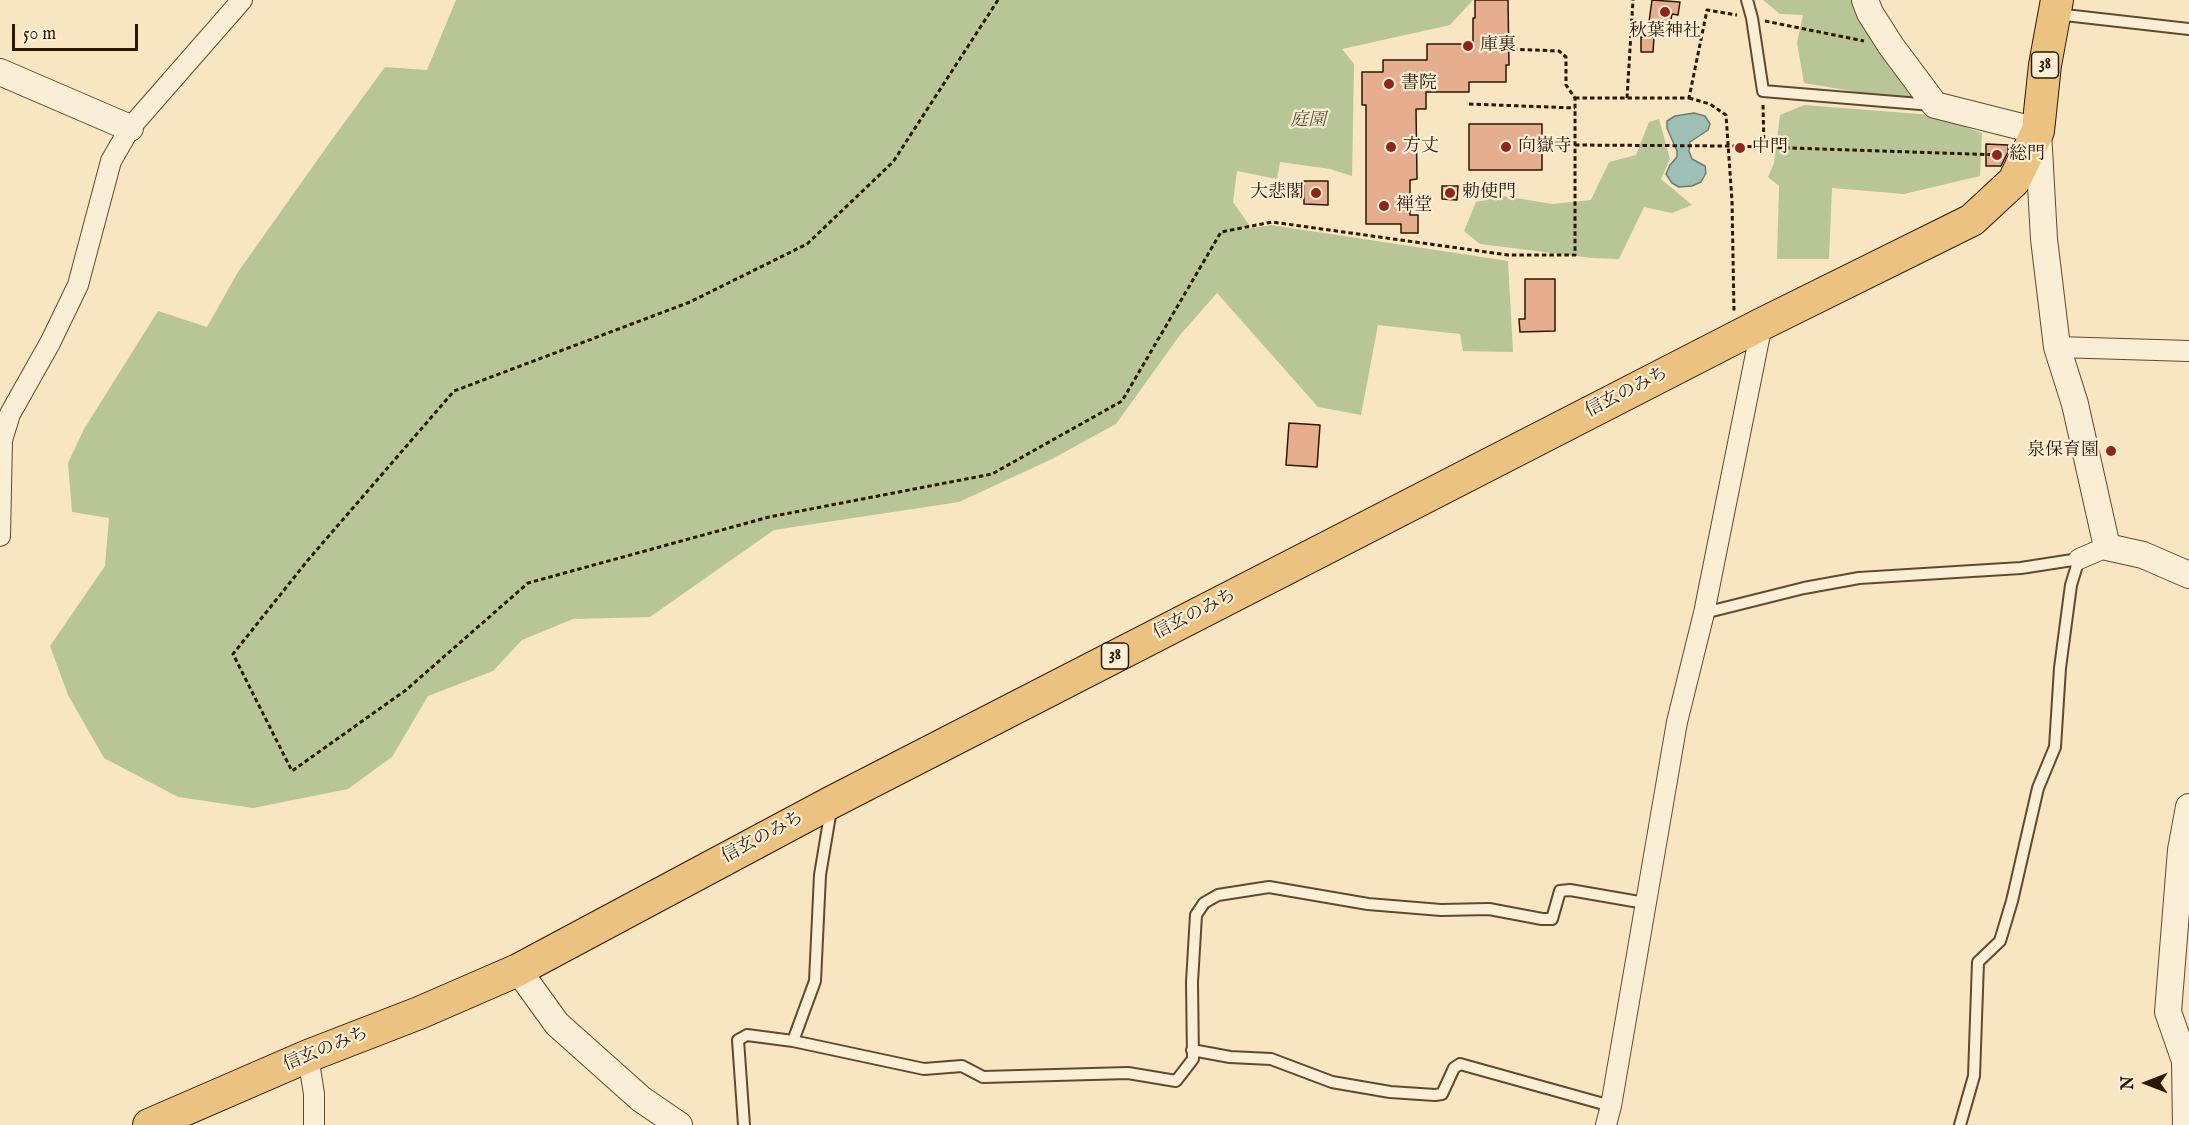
<!DOCTYPE html>
<meta charset="utf-8">
<style>
body{margin:0}
#map{position:relative;width:2189px;height:1125px;overflow:hidden;background:#f8e5c1;font-family:"IM FELL English",serif}
canvas{display:block}
.north{position:absolute;left:2117px;top:1053px;width:60px;height:60px;-webkit-text-stroke:4px #faeed7;paint-order:stroke;rotate:270deg;font-size:16px;font-weight:700;line-height:24px;text-align:center;color:#2c1700}
.north::after{content:'';display:block;margin:auto;width:21px;height:27px;background:#2c1700;clip-path:polygon(50% 0,100% 100%,50% 72%,0 100%)}
.scale{position:absolute;left:12px;top:24px;width:126px;height:27px;box-sizing:border-box;border:3px solid #2c1700;border-top:0;padding-left:8px;font-size:18px;line-height:21px;white-space:nowrap;color:#2c1700;-webkit-text-stroke:4px #faeed7;paint-order:stroke}
</style>
<div id="map">
<canvas width="2189" height="1125"></canvas>
<div class="north">N</div>
<div class="scale">50 m</div>
</div>
<script>
const c = document.querySelector('canvas').getContext('2d');
c.lineJoin = 'round';
function fillPath(path, color) { c.fillStyle = color; c.fill(path, 'evenodd'); }
const shape = rows => new Path2D(rows.map(r => 'M' + r).join(''));
function stroke(path, color, width, dash) { c.strokeStyle = color; c.lineWidth = width; c.lineCap = dash ? 'butt' : 'round'; c.setLineDash(dash || []); c.stroke(path); }
function drawText(font, color, halo, rows, align = 'center') {
  c.font = font + ' "IM FELL English","Noto Serif JP",serif'; c.lineWidth = 4.5; c.setLineDash([]); c.textBaseline = 'middle'; c.strokeStyle = halo; c.fillStyle = color; for (const [text, x, y, turn = 0] of rows) {
    c.save(); c.translate(x, y); c.rotate((+turn || 0) * Math.PI / 180); c.textAlign = isNaN(turn) ? turn : align; if (halo) c.strokeText(text, 0, 0); c.fillText(text, 0, 0); c.restore();
  }
}
fillPath(shape([
 [456,0,1473,0,1450,25,1342,49,1354,64,1352,176,1330,169,1280,162,1277,179,1237,171,1233,202,1250,226,1239,230,1271,225,1508,261,1513,352,1463,351,1460,334,1378,325,1361,415,1318,407,1217,293,1180,335,1116,424,1052,459,959,502,774,530,650,617,573,619,522,640,493,671,428,696,392,757,348,789,253,808,178,797,104,758,68,695,50,646,105,566,109,518,72,512,68,463,84,429,158,311,207,327,238,272,328,145,385,67,427,70],
 [1763,0,1865,0,1935,105,1804,83,1797,43,1803,15,1780,14],
 [1804,105,1932,115,1982,133,1980,176,1904,194,1832,188,1829,259,1777,259,1779,186,1768,177,1774,163,1780,115],
 [1659,119,1670,159,1661,179,1692,205,1672,213,1644,207,1619,259,1592,258,1480,244,1464,231,1476,202,1504,196,1552,204,1591,200,1609,162,1636,155,1649,122]
]), '#b8c697');
const water = shape([
 [1694,113,1705,116,1710,124,1708,130,1690,142,1689,151,1692,159,1705,166,1706,173,1701,182,1692,186,1679,187,1672,183,1666,174,1670,165,1677,157,1677,151,1667,128,1667,121,1675,116,1694,113]
]);
fillPath(water, '#9dbfb6');
stroke(water, '#707c6d', 1.5);
const building = shape([
 [1475,0,1508,0,1509,65,1506,65,1506,82,1469,82,1469,92,1426,92,1426,109,1416,109,1417,179,1410,180,1410,215,1418,215,1418,233,1401,233,1401,224,1366,224,1366,105,1362,105,1362,72,1383,72,1383,60,1427,60,1427,44,1473,44,1473,18,1475,18,1475,0],
 [1652,0,1680,2,1678,15,1672,14,1670,25,1649,22,1652,0],
 [1641,37,1654,37,1653,52,1641,52,1641,37],
 [1469,124,1542,124,1542,170,1469,170,1469,124],
 [1986,144,2008,145,2008,152,2001,166,1986,166,1986,144],
 [1304,181,1328,181,1328,205,1304,204,1304,181],
 [1442,186,1458,186,1457,200,1442,199,1442,186],
 [1525,279,1555,279,1555,331,1520,332,1519,319,1525,319,1525,279],
 [1289,423,1320,425,1317,467,1286,465,1289,423]
]);
fillPath(building, '#e7ad8f');
stroke(building, '#2c1700', 1.5);
const service = shape([
 [1747,0,1752,18,1763,91,1932,105],
 [2056,14,2189,29],
 [1704,613,1804,588,1859,578,2021,568,2079,559,2071,585,2060,668,2055,747,2038,788,2012,901,2000,941,1978,962,1974,1076,1960,1125],
 [793,1041,815,981,820,875,831,809],
 [1192,1050,1230,1057,1271,1059,1332,1082,1390,1092,1435,1095,1442,1094,1454,1068,1460,1064,1611,1106],
 [744,1125,738,1040,747,1035,793,1041,924,1069,962,1066,983,1077,1128,1073,1176,1081,1193,1059,1192,982,1196,915,1204,903,1218,895,1269,887,1368,904,1441,910,1489,909,1542,919,1552,919,1560,891,1570,890,1645,903]
]);
const minor = shape([
 [2057,347,2189,351],
 [0,536,2,440,10,414,50,343,78,285,111,161,130,128,242,0],
 [2079,559,2107,547],
 [308,1056,314,1094,314,1125],
 [1606,1125,1611,1106,1677,722,1704,613,1762,324]
]);
const tertiary = shape([
 [1865,0,1870,13,1891,46,1935,105,2038,131,2044,239,2057,347,2075,404,2107,547,2143,555,2189,575],
 [0,72,130,128],
 [518,970,557,1024,641,1099,679,1125],
 [2186,1125,2185,1061,2168,1012,2181,850,2189,807]
]);
const primary = shape([
 [149,1125,308,1056,419,1013,518,970,832,802,1762,324,1972,220,2014,181,2038,131,2045,65,2057,0]
]);
stroke(service, '#5f4a30', 14);
stroke(minor, '#5f4a30', 22);
stroke(tertiary, '#5f4a30', 28);
stroke(primary, '#2c1700', 34);
stroke(shape([
 [998,0,893,162,807,244,690,302,454,391,308,560,233,654,292,771,406,690,528,583,769,517,992,474,1122,401,1221,232,1272,222,1508,255,1575,255,1575,98,1566,85,1566,57,1559,51,1509,49],
 [1765,21,1864,41],
 [1575,98,1689,98,1707,10,1737,15],
 [1627,98,1633,0],
 [1689,98,1710,104,1726,115,1732,201,1734,312],
 [1469,104,1575,108],
 [1763,105,1764,147],
 [1575,145,1729,146,2002,155]
]), '#2c1700', 3, [4.5, 3]);
stroke(service, '#faeed7', 10);
stroke(minor, '#faeed7', 20);
stroke(tertiary, '#faeed7', 26);
stroke(primary, '#ecc280', 32);
for (const [x, y, r, color] of [
 [1665,12,6,"#8f2418"],
 [1468,46,6,"#8f2418"],
 [1389,84,6,"#8f2418"],
 [1391,147,6,"#8f2418"],
 [1506,147,6,"#8f2418"],
 [1740,148,6,"#8f2418"],
 [1997,155,6,"#8f2418"],
 [1316,193,6,"#8f2418"],
 [1450,193,6,"#8f2418"],
 [1384,206,6,"#8f2418"],
 [2111,451,6,"#8f2418"]
]) { const dot = new Path2D(); dot.arc(x, y, r, 0, 2 * Math.PI); c.fillStyle = color; c.fill(dot); stroke(dot, '#faeed7', 2); }
for (const [x, y, w] of [
 [2045,65,27],
 [1115,656,27]
]) { const box = new Path2D(); box.roundRect(x - w / 2, y - 13, w, 26, 4.5); c.fillStyle = '#faeed7'; c.fill(box); stroke(box, '#2c1700', 1.5); }
drawText('bold 16px', '#2c1700', null, [
 ["38",2045,65],
 ["38",1115,656]
]);
drawText('18px', '#2c1700', '#faeed7', [
 ["秋葉神社",1665,32,"center"],
 ["庫裏",1480,46],
 ["書院",1401,84],
 ["方丈",1403,147],
 ["向嶽寺",1518,147],
 ["中門",1752,148],
 ["総門",2009,155],
 ["大悲閣",1304,193,"right"],
 ["勅使門",1462,193],
 ["禅堂",1396,206],
 ["泉保育園",2099,451,"right"]
], 'left');
drawText('italic 18px', '#5d5435', '#faeed7', [
 ["庭園",1308,121]
]);
drawText('18px', '#2c1700', '#faeed7', [
 ["信玄のみち",1627,393,-27],
 ["信玄のみち",1195,615,-27],
 ["信玄のみち",763,838,-28],
 ["信玄のみち",326,1050,-22]
]);
</script>
